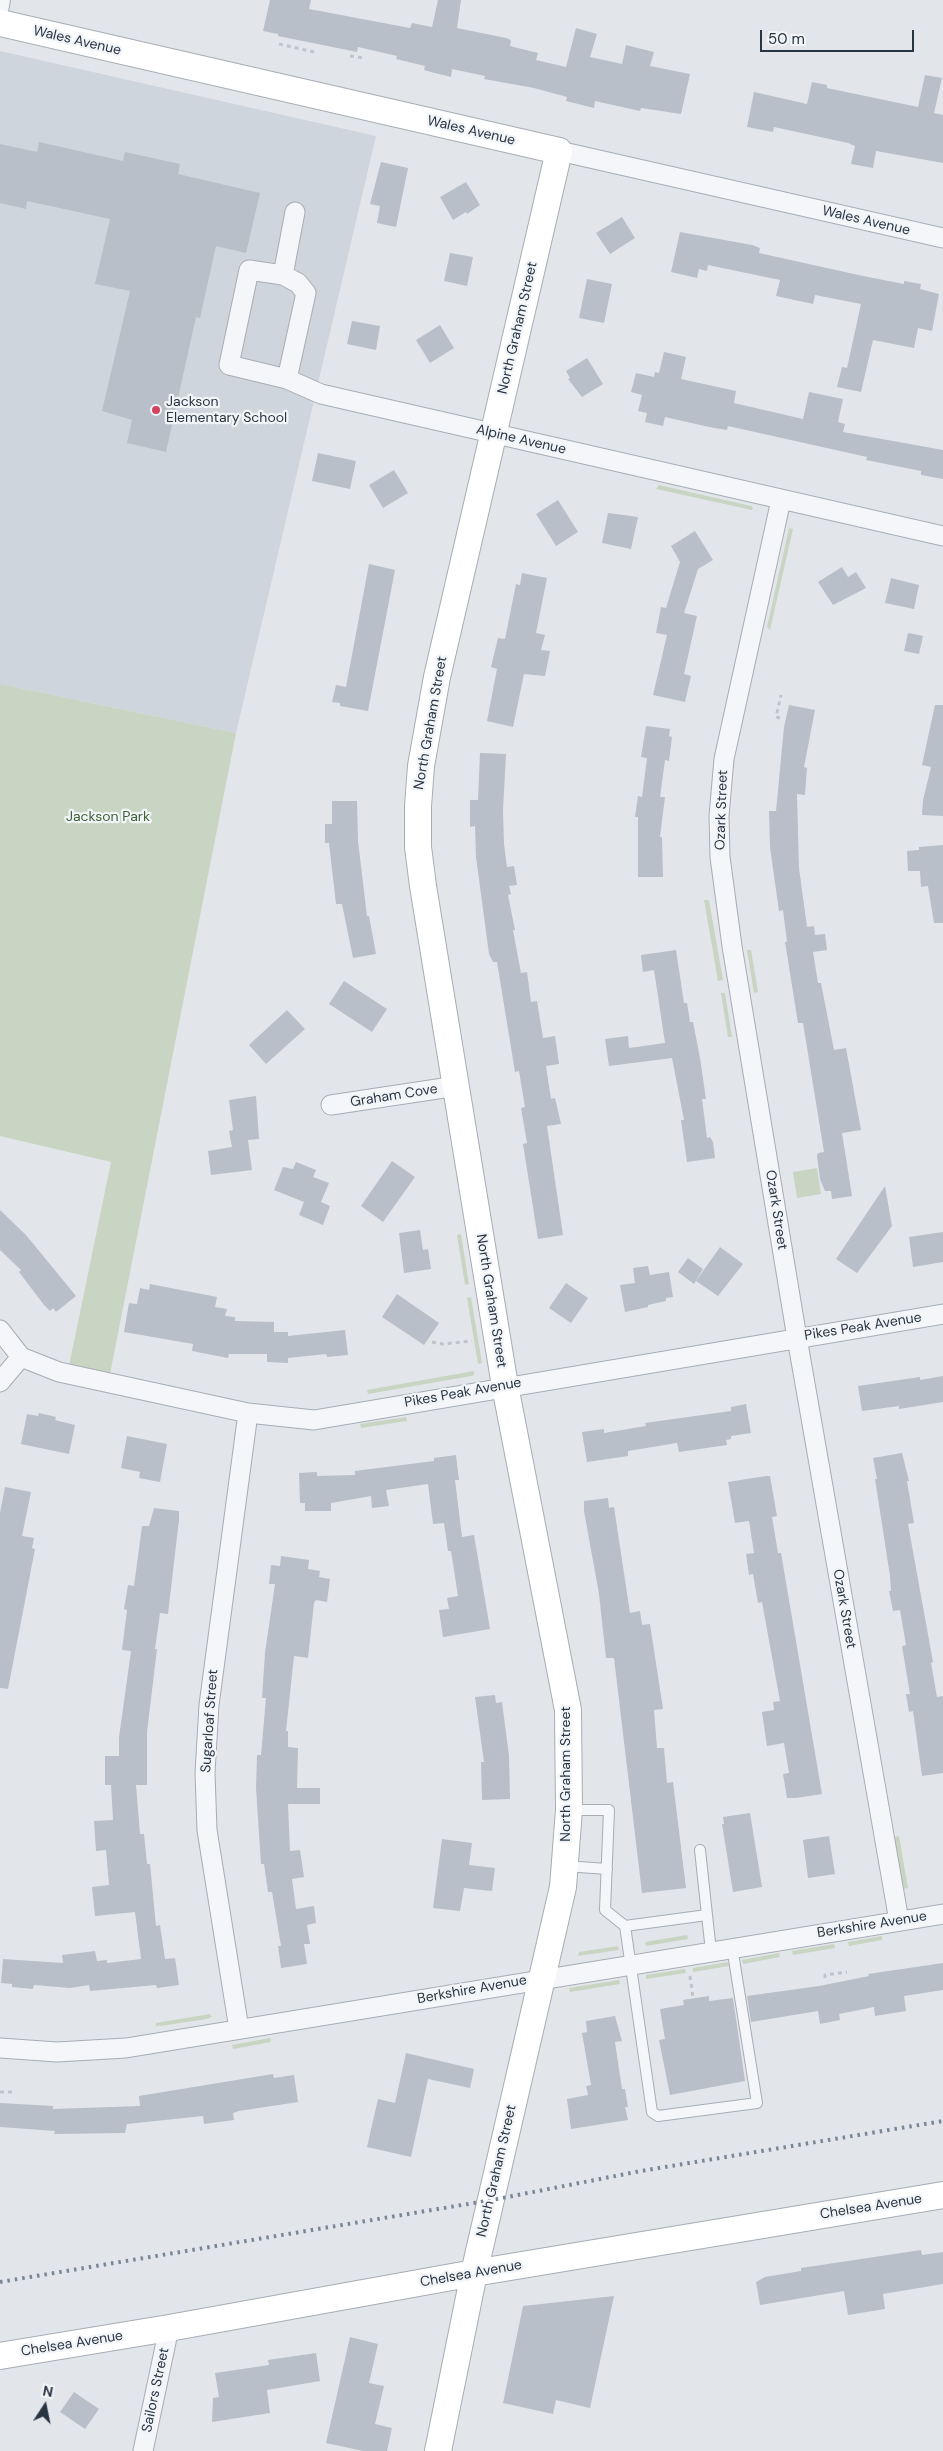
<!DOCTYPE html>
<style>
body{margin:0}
#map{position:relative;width:943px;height:2451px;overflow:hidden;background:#e2e6eb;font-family:"DM Sans",sans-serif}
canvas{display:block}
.north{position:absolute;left:20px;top:2381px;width:50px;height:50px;-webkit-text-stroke:4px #f1f5f8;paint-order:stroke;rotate:11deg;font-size:14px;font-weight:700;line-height:20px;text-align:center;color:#293443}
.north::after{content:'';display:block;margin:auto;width:18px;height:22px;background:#293443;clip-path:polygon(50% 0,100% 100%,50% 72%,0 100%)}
.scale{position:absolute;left:760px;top:30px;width:154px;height:22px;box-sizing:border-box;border:2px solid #293443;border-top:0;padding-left:6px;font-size:15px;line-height:18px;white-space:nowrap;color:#293443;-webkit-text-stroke:4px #f1f5f8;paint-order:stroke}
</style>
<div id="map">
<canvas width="943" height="2451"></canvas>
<div class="north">N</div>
<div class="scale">50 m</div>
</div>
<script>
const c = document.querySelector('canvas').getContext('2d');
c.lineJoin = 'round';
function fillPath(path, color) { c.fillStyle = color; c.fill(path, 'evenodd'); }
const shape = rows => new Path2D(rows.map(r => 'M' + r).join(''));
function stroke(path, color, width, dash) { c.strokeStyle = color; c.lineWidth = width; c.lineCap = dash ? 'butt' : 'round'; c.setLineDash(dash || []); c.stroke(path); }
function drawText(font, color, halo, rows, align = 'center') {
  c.font = font + ' "DM Sans",sans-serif'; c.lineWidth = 4.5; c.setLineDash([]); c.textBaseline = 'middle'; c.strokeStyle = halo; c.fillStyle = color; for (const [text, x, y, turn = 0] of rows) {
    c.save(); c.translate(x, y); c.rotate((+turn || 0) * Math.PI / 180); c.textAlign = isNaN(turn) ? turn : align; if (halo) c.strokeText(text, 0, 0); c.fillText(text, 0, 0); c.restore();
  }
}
fillPath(shape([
 [0,51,376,136,236,733,0,684]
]), '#cfd5dd');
fillPath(shape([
 [659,485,751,506,753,507,752,510,656,489],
 [789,528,793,529,770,630,767,627],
 [0,684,236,733,110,1374,69,1366,111,1162,0,1136],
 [709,900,723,980,718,981,704,900],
 [747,950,751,950,758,992,754,993],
 [721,993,725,993,732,1037,728,1037],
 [817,1168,821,1194,797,1198,793,1172],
 [461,1234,469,1284,465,1285,457,1235],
 [471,1297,482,1363,478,1364,467,1298],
 [474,1371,474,1375,471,1376,368,1394,367,1390],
 [406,1417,407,1421,361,1428,360,1424],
 [899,1836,908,1888,904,1889,894,1837],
 [687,1935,688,1939,646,1946,645,1942],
 [882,1936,882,1940,849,1946,848,1942],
 [834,1944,835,1948,793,1955,792,1951],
 [618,1946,619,1950,578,1956,579,1952],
 [779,1953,780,1957,743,1964,742,1960],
 [728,1962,729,1966,693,1972,693,1968],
 [685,1969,686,1973,646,1979,646,1975],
 [619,1980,620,1984,570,1992,569,1988],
 [210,2014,212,2017,207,2019,160,2026,159,2025,156,2027,156,2023],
 [270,2038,271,2042,233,2049,232,2045]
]), '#c8d5c2');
fillPath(shape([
 [270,0,311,0,309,9,410,28,412,23,432,27,438,0,461,0,457,28,506,38,511,40,510,46,538,53,536,60,566,67,576,28,597,34,590,57,622,64,626,45,654,52,650,66,690,74,681,114,641,108,640,111,595,101,594,108,566,101,567,97,534,88,484,79,485,76,452,69,451,77,431,72,424,70,425,66,396,59,397,56,358,47,357,52,278,36,278,34,263,31],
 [925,75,942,78,934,113,943,115,943,163,876,151,873,168,851,164,855,146,848,143,774,127,773,132,747,127,754,92,807,104,812,82,827,85,827,88,918,107],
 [39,142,123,161,125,152,180,164,178,174,260,193,246,253,216,246,200,318,196,317,166,452,127,443,132,420,102,411,130,291,95,284,110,219,27,201,26,209,0,203,0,144,37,152],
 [381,162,408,168,396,227,377,223,380,206,370,204],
 [466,182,480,205,467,214,466,212,453,220,440,197],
 [622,217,635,238,610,254,596,233],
 [680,232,752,245,760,248,759,253,863,276,904,284,904,281,921,284,920,289,939,294,932,331,918,328,914,348,873,340,861,392,837,387,842,367,847,368,861,304,815,295,813,304,776,296,780,280,708,265,707,271,699,269,697,278,671,272],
 [450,253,473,257,467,286,444,281],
 [587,279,612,284,604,323,579,318],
 [352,321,380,326,376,350,347,344],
 [440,325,454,348,430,363,416,340],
 [664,352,686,357,681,379,736,391,734,403,803,419,809,392,843,399,838,422,845,424,843,432,943,450,943,479,921,475,921,471,866,460,867,457,728,426,727,430,709,427,665,417,663,426,645,422,647,413,638,411,642,395,631,392,636,373,654,377,655,372,659,373],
 [587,358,603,384,582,397,568,379,570,378,566,371],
 [318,453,356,461,350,489,312,481],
 [394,470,408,493,383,508,369,485],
 [558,500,578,532,556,546,536,514],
 [608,513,638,517,631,549,602,543],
 [695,531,713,560,698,569,684,613,697,616,684,674,691,676,685,702,653,695,667,635,656,633,661,607,666,608,680,562,671,546],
 [369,564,395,570,368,711,340,706,340,703,332,702,336,685,346,687],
 [842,567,848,577,856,572,866,588,833,605,818,582],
 [522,573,547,578,536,633,545,635,541,650,550,651,545,676,524,674,513,727,487,721,497,669,491,667,498,638,505,639,516,584,520,585],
 [891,578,919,585,914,609,885,603],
 [908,633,923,636,919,654,904,651],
 [789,705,815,710,804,767,807,768,805,795,797,794,799,868,807,927,814,926,815,935,825,934,827,950,813,952,818,983,821,983,834,1050,846,1048,861,1130,842,1133,852,1196,832,1199,831,1191,825,1191,820,1179,817,1156,818,1153,824,1152,803,1023,798,1023,785,942,787,942,783,910,779,911,770,847,769,811,776,811,784,727],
 [935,705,943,705,943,816,922,815,923,800,931,767,922,765],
 [646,726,670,729,669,736,672,737,669,761,665,760,660,797,665,797,660,837,662,837,663,877,638,877,638,817,635,817,638,796,642,797,647,758,641,757],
 [480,753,506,754,503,810,504,844,507,867,514,866,517,885,509,886,511,894,508,895,515,930,513,930,521,973,527,972,531,1002,537,1001,543,1038,555,1036,559,1064,546,1066,551,1099,555,1098,561,1124,547,1126,563,1235,538,1239,523,1144,527,1143,521,1108,525,1107,519,1071,515,1072,497,962,493,962,489,954,476,857,475,826,470,827,470,800,478,800],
 [332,801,357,801,358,841,367,916,369,916,376,954,353,958,342,904,336,904,329,843,325,843,325,824,332,824],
 [943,845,943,923,934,923,928,886,921,887,920,871,908,871,907,851,919,850,919,847],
 [676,950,684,1003,687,1003,690,1022,693,1022,700,1058,706,1099,702,1099,707,1138,710,1137,713,1142,715,1158,687,1162,681,1120,684,1120,672,1058,609,1066,605,1039,628,1036,629,1048,665,1043,654,970,643,972,641,955],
 [344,981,387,1009,372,1032,329,1004],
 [287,1010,305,1029,266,1064,249,1045],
 [256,1096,259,1139,248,1140,252,1170,211,1175,208,1151,232,1147,229,1131,233,1130,229,1100],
 [392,1161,415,1177,383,1222,361,1206],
 [296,1162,316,1170,313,1177,329,1183,321,1202,330,1206,323,1225,299,1215,304,1202,274,1190,283,1167,293,1169],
 [885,1186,892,1226,857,1273,836,1259],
 [0,1210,26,1235,76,1296,56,1312,53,1308,50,1311,44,1305,19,1272,21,1270,0,1250],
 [420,1230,423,1250,428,1249,431,1269,404,1273,399,1233],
 [943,1232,943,1262,913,1267,909,1237],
 [720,1247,743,1264,718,1296,696,1281],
 [688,1258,703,1269,694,1284,678,1272],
 [648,1266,650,1275,669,1272,673,1297,666,1298,666,1301,648,1305,648,1307,625,1312,620,1285,635,1283,633,1268],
 [566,1283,588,1298,571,1323,549,1308],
 [150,1284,217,1297,215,1307,227,1309,225,1316,235,1317,235,1321,274,1322,274,1332,288,1332,288,1336,345,1330,348,1355,327,1357,326,1354,288,1358,288,1363,267,1362,267,1354,229,1354,228,1358,192,1351,193,1344,124,1332,129,1303,137,1304,140,1288,149,1290],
 [397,1294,439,1323,424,1345,382,1317],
 [943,1376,943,1402,899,1409,899,1406,862,1411,858,1386,920,1377,920,1380],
 [746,1404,751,1433,731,1436,731,1439,726,1440,727,1445,679,1452,677,1443,628,1451,628,1456,587,1462,582,1432,604,1429,604,1433,646,1426,645,1423,731,1411,731,1407],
 [39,1413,56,1417,55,1420,75,1425,69,1454,21,1444,27,1414,38,1416],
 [127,1436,167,1444,160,1482,139,1478,140,1472,121,1468],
 [902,1453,909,1481,907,1481,914,1523,908,1524,933,1662,931,1663,937,1697,943,1696,943,1773,922,1776,913,1711,909,1712,906,1694,910,1694,902,1646,906,1645,900,1610,893,1611,889,1591,891,1591,890,1576,875,1479,877,1479,873,1458],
 [456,1455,459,1480,455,1480,462,1537,474,1535,490,1629,443,1637,439,1610,449,1609,447,1598,458,1596,451,1551,448,1551,444,1523,433,1524,428,1484,386,1490,389,1506,372,1508,371,1496,331,1503,331,1511,305,1511,305,1503,300,1503,299,1473,317,1472,317,1476,355,1475,355,1471,434,1461,434,1458],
 [766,1476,770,1476,777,1516,772,1517,778,1553,781,1553,822,1794,796,1798,787,1798,783,1774,789,1773,784,1743,767,1746,762,1712,774,1710,773,1702,780,1701,762,1602,758,1603,753,1574,749,1575,746,1554,754,1553,749,1521,735,1523,728,1482],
 [5,1487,31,1492,22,1536,34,1538,32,1548,35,1549,8,1689,0,1688,0,1513],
 [608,1498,609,1508,614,1507,630,1613,640,1611,642,1625,650,1624,663,1709,654,1710,657,1748,664,1748,667,1783,673,1782,686,1888,642,1893,614,1658,606,1658,599,1594,584,1511,584,1501],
 [154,1508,179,1511,179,1520,168,1614,160,1613,155,1649,157,1649,147,1732,147,1785,136,1785,140,1834,144,1834,147,1864,150,1864,156,1926,160,1925,165,1959,175,1958,179,1985,157,1988,156,1985,90,1991,89,1985,70,1988,34,1985,33,1989,12,1987,12,1984,1,1983,3,1959,63,1963,62,1955,95,1951,97,1961,107,1960,107,1963,141,1959,135,1912,95,1916,92,1887,109,1885,106,1850,96,1851,94,1821,113,1820,111,1785,105,1785,105,1756,119,1756,119,1737,131,1651,122,1650,127,1610,124,1609,128,1585,134,1586,142,1526,149,1526],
 [281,1556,309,1560,308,1569,320,1571,319,1577,330,1579,327,1602,316,1600,314,1603,308,1658,294,1656,286,1731,288,1731,288,1747,298,1748,297,1788,320,1788,320,1804,288,1804,290,1851,300,1850,304,1877,292,1879,296,1909,314,1906,316,1923,307,1925,310,1944,304,1944,307,1964,281,1968,278,1946,281,1946,272,1892,268,1892,264,1864,261,1864,256,1788,257,1755,261,1755,266,1698,262,1698,265,1653,275,1584,269,1584,271,1565,280,1566],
 [495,1695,496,1703,502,1702,509,1756,510,1799,482,1800,481,1762,484,1762,475,1697],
 [750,1813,762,1887,733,1892,722,1824,724,1824,723,1817],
 [829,1836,835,1874,808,1878,803,1840],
 [442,1839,472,1843,469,1865,495,1868,492,1891,464,1888,460,1911,433,1908],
 [943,1963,943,1990,904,1996,906,2011,875,2016,874,2007,839,2014,840,2020,820,2024,818,2011,751,2022,747,1996,819,1986,869,1976,868,1974],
 [709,1996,709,2001,733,1998,745,2081,670,2095,659,2040,665,2039,660,2009,684,2005,683,2000],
 [615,2016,622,2041,615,2042,622,2089,625,2089,628,2107,625,2107,628,2120,571,2129,567,2099,588,2095,586,2086,591,2085,582,2033,587,2032,586,2021],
 [406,2053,474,2069,470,2088,428,2079,411,2157,367,2147,378,2099,395,2103],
 [273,2074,274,2078,294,2075,298,2102,239,2111,233,2113,234,2120,204,2124,203,2116,127,2124,125,2133,54,2134,55,2131,0,2127,0,2103,53,2106,53,2109,140,2106,139,2096],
 [921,2250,922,2255,943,2252,943,2284,883,2294,885,2309,848,2315,844,2291,760,2305,756,2282,765,2277,801,2271,801,2268],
 [614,2296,590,2408,556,2400,553,2414,503,2403,523,2306],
 [350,2337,378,2344,369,2383,384,2386,375,2424,392,2428,387,2451,363,2451,326,2443],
 [316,2353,320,2381,267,2390,270,2413,212,2422,213,2398,219,2397,215,2373,269,2365,268,2360],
 [74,2392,99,2409,85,2429,60,2412]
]), '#b8bfc8');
const lane = shape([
 [1,23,5,0],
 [570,1810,609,1810,605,1910,625,1926,707,1915,700,1850],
 [565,1866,607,1869],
 [707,1915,711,1951],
 [625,1926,652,2112,658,2116,757,2103,732,1947]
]);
const street = shape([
 [559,151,943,238],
 [283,275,249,270,229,365,287,379,321,394,943,536],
 [287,379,306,293,298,283,283,275,295,212],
 [781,500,724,759,719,816,720,857,732,946,797,1338,899,1921],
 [331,1105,457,1086],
 [0,1330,21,1357,59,1372,248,1413,314,1420,943,1314],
 [0,1382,21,1357],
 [239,2029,207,1830,205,1773,209,1705,248,1413],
 [0,2048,57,2052,126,2048,943,1914],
 [143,2451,169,2328]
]);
const secondary = shape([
 [0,23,559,151,437,677,421,766,418,806,418,847,423,886,505,1386,568,1710,569,1810,563,1887,474,2273,438,2451],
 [0,2356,169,2328,474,2273,943,2195]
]);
stroke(lane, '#a7adb5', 12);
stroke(street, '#a7adb5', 21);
stroke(secondary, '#a7adb5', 28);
stroke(shape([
 [279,44,314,52],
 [350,56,364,58],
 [780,718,776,717,781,695],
 [432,1342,443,1344,472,1341],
 [690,1976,693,1998],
 [825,1978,825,1975,847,1972],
 [0,2092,15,2092]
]), '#c0c4ca', 3, [4, 4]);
stroke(lane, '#f5f6f9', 10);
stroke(street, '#f5f6f9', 19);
stroke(secondary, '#fff', 26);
stroke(shape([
 [0,2282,492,2200,641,2171,943,2121]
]), '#7a8695', 4, [2.5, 5]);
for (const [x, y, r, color] of [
 [156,410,5,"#d44262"]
]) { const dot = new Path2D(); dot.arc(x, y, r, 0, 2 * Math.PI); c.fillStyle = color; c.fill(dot); stroke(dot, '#f1f5f8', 2); }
drawText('14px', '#293443', '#f1f5f8', [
 ["Wales Avenue",77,41,13],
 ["Wales Avenue",471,131,13],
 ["Wales Avenue",866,221,13],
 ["North Graham Street",518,328,-77],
 ["Alpine Avenue",521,440,13],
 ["North Graham Street",431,723,-80],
 ["Ozark Street",722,810,-88],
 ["Graham Cove",394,1096,-9],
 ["Ozark Street",776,1210,81],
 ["North Graham Street",491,1301,81],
 ["Pikes Peak Avenue",863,1327,-9],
 ["Pikes Peak Avenue",463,1393,-10],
 ["Ozark Street",844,1609,80],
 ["Sugarloaf Street",210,1721,-86],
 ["North Graham Street",566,1774,-90],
 ["Berkshire Avenue",872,1925,-9],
 ["Berkshire Avenue",472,1990,-10],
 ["North Graham Street",497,2171,-77],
 ["Chelsea Avenue",871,2207,-9],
 ["Chelsea Avenue",471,2274,-10],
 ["Chelsea Avenue",72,2344,-9],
 ["Sailors Street",156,2390,-78]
]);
drawText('14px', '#293443', '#f1f5f8', [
 ["Jackson",166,402],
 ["Elementary School",166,418]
], 'left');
drawText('14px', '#406036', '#f1f5f8', [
 ["Jackson Park",108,817]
]);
</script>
